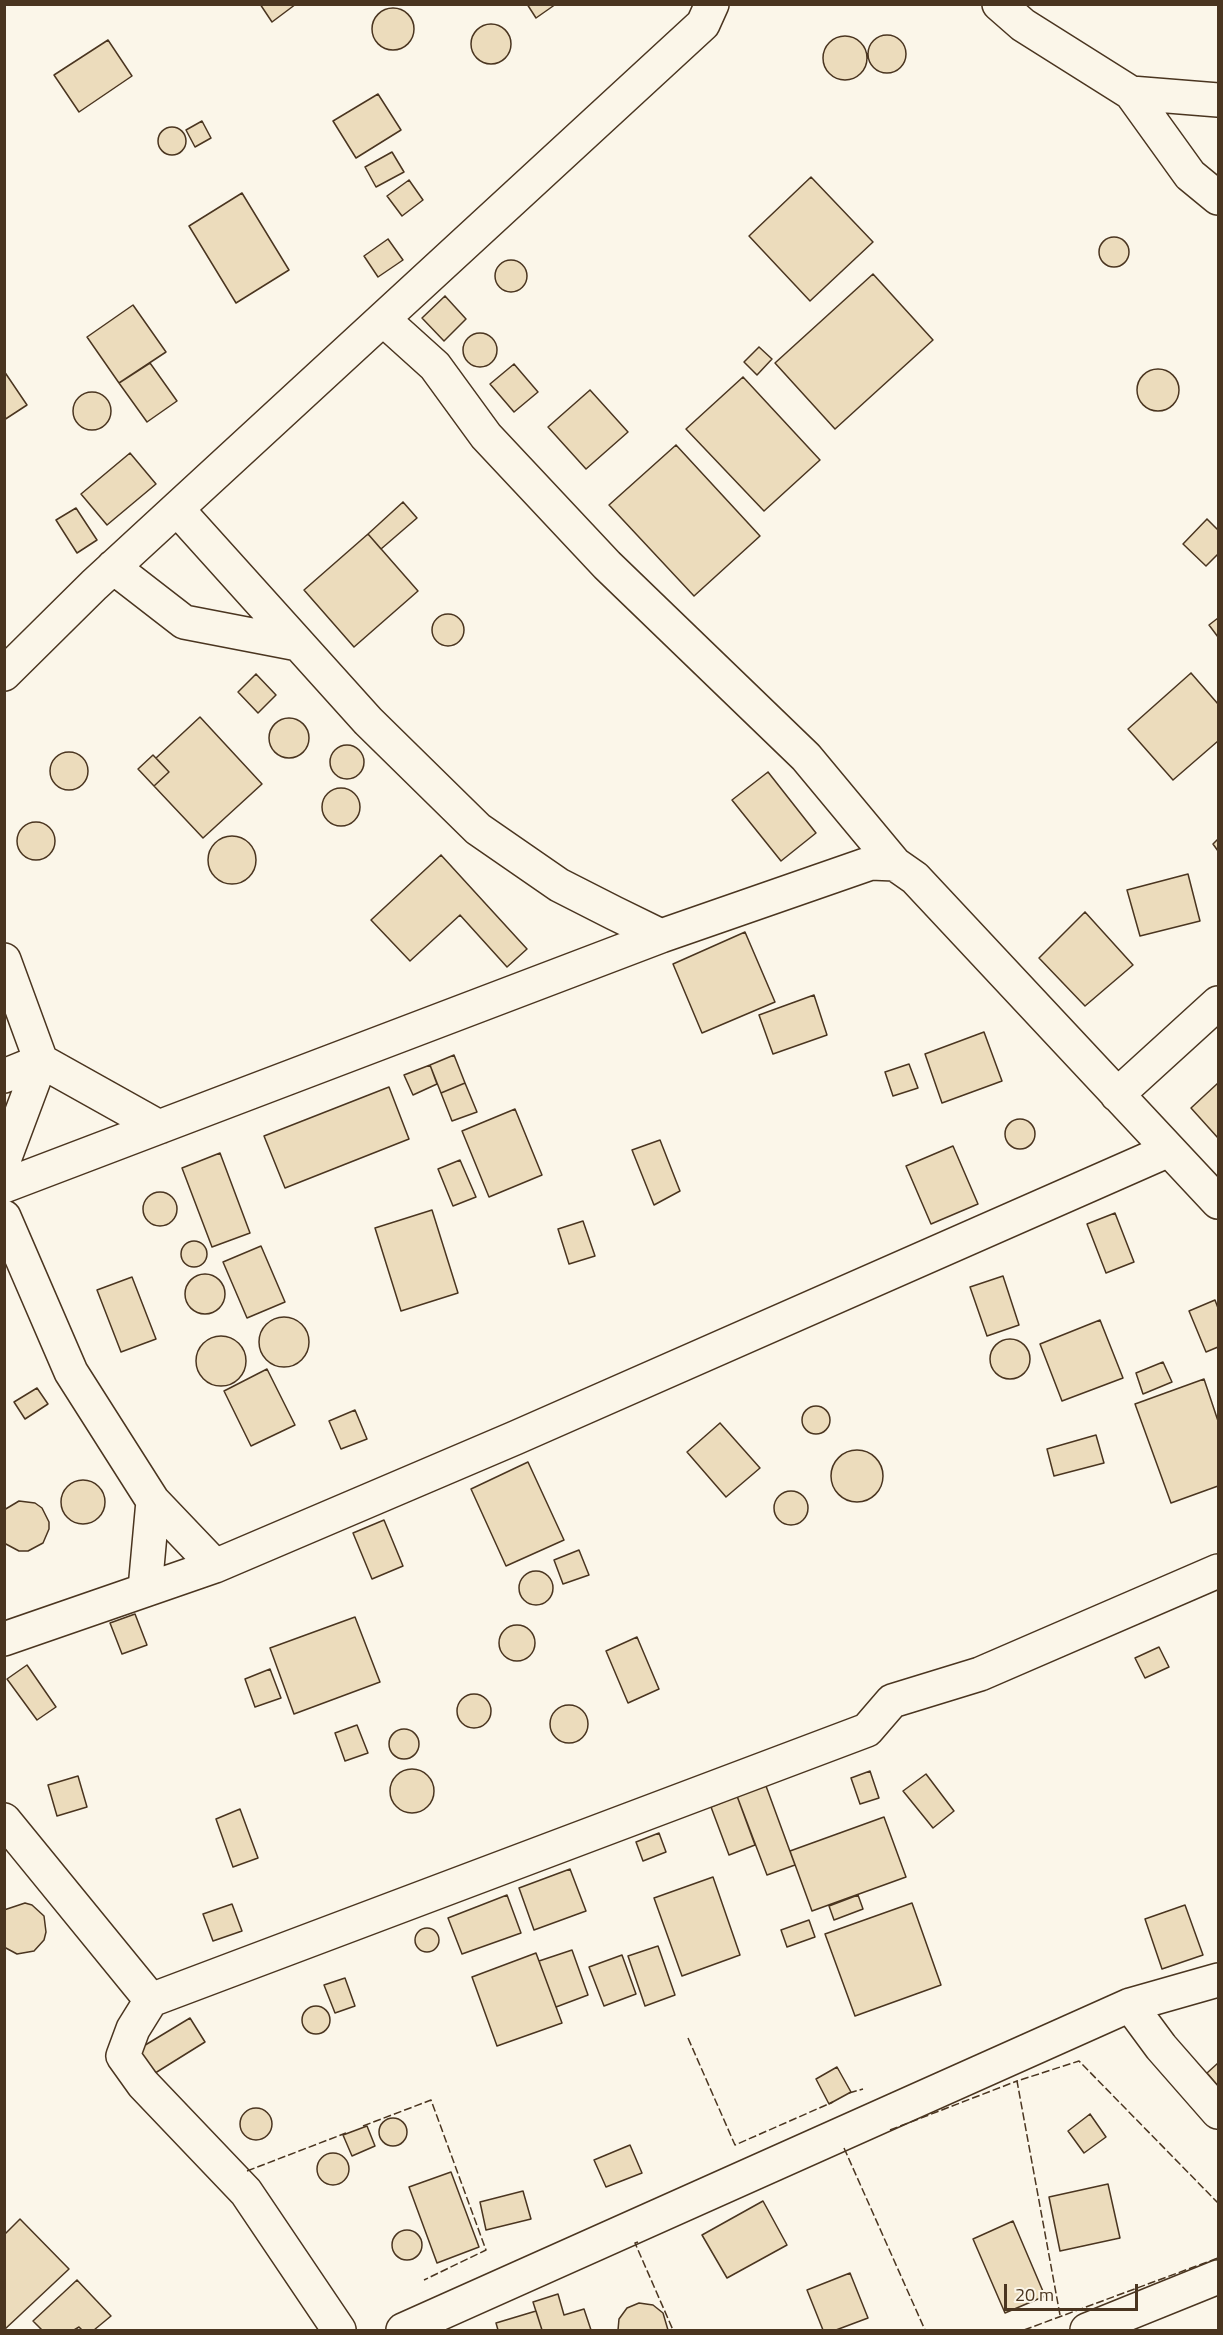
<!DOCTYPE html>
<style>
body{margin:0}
#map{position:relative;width:1223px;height:2335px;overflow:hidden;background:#fbf6e9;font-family:"Titillium Web",sans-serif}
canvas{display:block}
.frame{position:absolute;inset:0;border:6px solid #4a3520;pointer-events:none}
.scale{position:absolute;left:1004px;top:2284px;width:134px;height:27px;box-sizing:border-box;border:3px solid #4a3520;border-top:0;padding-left:8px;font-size:18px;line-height:21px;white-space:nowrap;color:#4a3520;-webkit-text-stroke:4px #fbf6e9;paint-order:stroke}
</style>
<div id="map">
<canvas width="1223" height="2335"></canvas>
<div class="frame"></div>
<div class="scale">20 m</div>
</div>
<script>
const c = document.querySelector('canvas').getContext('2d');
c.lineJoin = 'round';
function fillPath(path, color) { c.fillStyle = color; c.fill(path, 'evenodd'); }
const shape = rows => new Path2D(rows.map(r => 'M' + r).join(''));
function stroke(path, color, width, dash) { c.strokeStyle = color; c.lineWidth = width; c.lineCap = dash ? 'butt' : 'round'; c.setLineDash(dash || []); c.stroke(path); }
const building = shape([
 [260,4,296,4,272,22,260,4],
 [527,4,556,4,536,18,527,4],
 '372 29a21 21 0 1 1 42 0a21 21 0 1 1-42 0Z',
 '471 44a20 20 0 1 1 40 0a20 20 0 1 1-40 0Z',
 '868 54a19 19 0 1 1 38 0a19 19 0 1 1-38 0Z',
 '823 58a22 22 0 1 1 44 0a22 22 0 1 1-44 0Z',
 [108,40,132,76,79,112,54,75,108,40],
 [378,94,401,130,356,158,333,121,378,94],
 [202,121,211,138,195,147,186,130,202,121],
 '158 141a14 14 0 1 1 28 0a14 14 0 1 1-28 0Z',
 [392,152,404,172,376,187,365,167,392,152],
 [811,177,873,242,810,301,749,236,811,177],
 [409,180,423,200,402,216,387,196,409,180],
 [242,193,289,270,236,303,189,226,242,193],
 '1099 252a15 15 0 1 1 30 0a15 15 0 1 1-30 0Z',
 [388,239,403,260,378,277,364,256,388,239],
 '495 276a16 16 0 1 1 32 0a16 16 0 1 1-32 0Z',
 [873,274,933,340,835,429,775,363,873,274],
 [445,296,466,319,444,341,422,318,445,296],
 [133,305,166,352,119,383,87,337,133,305],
 '463 350a17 17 0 1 1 34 0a17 17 0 1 1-34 0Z',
 [759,347,772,359,757,375,744,362,759,347],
 [150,363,177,401,147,422,119,383,150,363],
 [514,364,538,392,514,412,490,384,514,364],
 '1137 390a21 21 0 1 1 42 0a21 21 0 1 1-42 0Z',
 [4,371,27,405,4,420,4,371],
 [743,377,820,460,764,511,686,429,743,377],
 [590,390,628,432,586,469,548,427,590,390],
 '73 411a19 19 0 1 1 38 0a19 19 0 1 1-38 0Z',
 [676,445,760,536,694,596,609,505,676,445],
 [130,453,156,484,107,525,81,494,130,453],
 [403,502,417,518,381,549,368,534,403,502],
 [76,508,97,540,77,553,56,520,76,508],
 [1207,519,1218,530,1218,554,1206,566,1183,544,1207,519],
 [368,534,418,591,354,647,304,590,368,534],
 '432 630a16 16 0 1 1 32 0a16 16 0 1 1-32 0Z',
 [1218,618,1218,637,1209,625,1218,618],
 [1191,673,1218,704,1218,741,1173,780,1128,729,1191,673],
 [256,674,276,695,258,713,238,692,256,674],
 [200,717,262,784,203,838,154,786,169,772,156,758,200,717],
 '269 738a20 20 0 1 1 40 0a20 20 0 1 1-40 0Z',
 '330 762a17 17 0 1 1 34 0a17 17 0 1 1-34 0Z',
 '50 771a19 19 0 1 1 38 0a19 19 0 1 1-38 0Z',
 [153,755,169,772,154,786,138,769,153,755],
 [768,772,816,833,781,861,732,800,768,772],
 '322 807a19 19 0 1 1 38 0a19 19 0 1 1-38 0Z',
 '17 841a19 19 0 1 1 38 0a19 19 0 1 1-38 0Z',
 '208 860a24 24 0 1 1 48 0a24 24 0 1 1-48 0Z',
 [1218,839,1218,851,1213,844,1218,839],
 [441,855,527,949,507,967,460,915,410,961,371,920,441,855],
 [1188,874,1200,921,1140,936,1127,890,1188,874],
 [1085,912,1133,965,1085,1006,1039,958,1085,912],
 [745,932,775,1002,702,1033,673,964,745,932],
 [814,995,827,1035,773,1054,759,1015,814,995],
 [984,1032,1002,1081,942,1103,925,1054,984,1032],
 [454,1055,465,1083,441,1093,430,1065,454,1055],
 [909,1064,918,1088,893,1096,885,1072,909,1064],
 [430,1065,437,1084,413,1095,404,1075,430,1065],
 [465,1083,477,1112,452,1121,441,1093,465,1083],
 [1218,1083,1218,1138,1191,1108,1218,1083],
 [389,1087,409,1139,285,1188,264,1136,389,1087],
 [515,1109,542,1175,489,1197,462,1131,515,1109],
 '1005 1134a15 15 0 1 1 30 0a15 15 0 1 1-30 0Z',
 [660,1140,680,1191,654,1205,632,1150,660,1140],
 [953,1146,978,1204,931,1224,906,1166,953,1146],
 [220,1153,250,1233,212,1247,182,1168,220,1153],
 [460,1160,476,1197,453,1206,438,1169,460,1160],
 '143 1209a17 17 0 1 1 34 0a17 17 0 1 1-34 0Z',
 [432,1210,458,1293,401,1311,375,1228,432,1210],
 [1115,1213,1134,1262,1106,1273,1087,1224,1115,1213],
 [583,1221,595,1256,569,1264,558,1229,583,1221],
 '181 1254a13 13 0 1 1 26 0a13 13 0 1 1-26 0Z',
 [261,1246,285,1302,247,1318,223,1262,261,1246],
 '185 1294a20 20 0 1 1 40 0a20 20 0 1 1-40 0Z',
 [1003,1276,1019,1325,987,1336,970,1287,1003,1276],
 [132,1277,156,1339,121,1352,97,1290,132,1277],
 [1215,1300,1218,1308,1218,1347,1206,1352,1189,1311,1215,1300],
 '259 1342a25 25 0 1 1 50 0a25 25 0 1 1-50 0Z',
 [1100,1320,1123,1378,1062,1401,1040,1344,1100,1320],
 '196 1361a25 25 0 1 1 50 0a25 25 0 1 1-50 0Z',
 '990 1359a20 20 0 1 1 40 0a20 20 0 1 1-40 0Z',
 [1163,1362,1172,1382,1143,1394,1136,1373,1163,1362],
 [267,1369,295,1425,251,1446,224,1391,267,1369],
 [1204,1379,1218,1421,1218,1486,1171,1503,1135,1404,1204,1379],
 [37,1388,48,1404,25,1419,14,1402,37,1388],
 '802 1420a14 14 0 1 1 28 0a14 14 0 1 1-28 0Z',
 [355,1410,367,1439,341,1449,329,1421,355,1410],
 [720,1423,760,1468,726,1497,687,1452,720,1423],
 [1096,1435,1104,1463,1054,1476,1047,1449,1096,1435],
 '831 1476a26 26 0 1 1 52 0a26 26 0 1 1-52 0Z',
 [528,1462,564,1540,506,1566,471,1489,528,1462],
 '61 1502a22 22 0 1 1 44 0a22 22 0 1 1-44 0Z',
 '774 1508a17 17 0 1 1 34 0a17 17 0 1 1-34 0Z',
 [19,1501,35,1503,42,1508,49,1522,49,1529,43,1543,28,1551,19,1551,4,1543,4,1510,19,1501],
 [384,1520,403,1566,372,1579,353,1533,384,1520],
 [579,1550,589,1575,563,1584,554,1560,579,1550],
 '519 1588a17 17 0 1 1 34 0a17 17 0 1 1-34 0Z',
 [135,1614,147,1645,122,1654,110,1623,135,1614],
 [355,1617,380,1682,294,1714,270,1648,355,1617],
 '499 1643a18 18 0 1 1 36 0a18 18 0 1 1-36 0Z',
 [637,1637,659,1689,628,1703,606,1651,637,1637],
 [1159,1647,1169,1667,1145,1678,1135,1658,1159,1647],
 [27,1665,56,1707,37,1720,7,1679,27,1665],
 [270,1669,281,1698,255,1707,245,1679,270,1669],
 '457 1711a17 17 0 1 1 34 0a17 17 0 1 1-34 0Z',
 '550 1724a19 19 0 1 1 38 0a19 19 0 1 1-38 0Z',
 [357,1725,368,1753,345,1761,335,1733,357,1725],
 '389 1744a15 15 0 1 1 30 0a15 15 0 1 1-30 0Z',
 '390 1791a22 22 0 1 1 44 0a22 22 0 1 1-44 0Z',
 [870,1771,879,1798,860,1804,851,1778,870,1771],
 [926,1774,954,1811,933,1828,903,1791,926,1774],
 [78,1776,87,1807,57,1816,48,1785,78,1776],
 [766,1786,795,1865,767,1875,737,1796,766,1786],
 [737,1796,755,1845,729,1855,711,1807,737,1796],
 [240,1809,258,1858,233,1867,216,1819,240,1809],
 [884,1817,906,1877,812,1911,790,1851,884,1817],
 [659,1833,666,1852,643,1861,636,1842,659,1833],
 [570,1869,586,1911,534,1930,519,1888,570,1869],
 [713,1877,740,1955,682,1976,654,1898,713,1877],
 [507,1895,521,1933,462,1954,448,1918,507,1895],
 [858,1895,863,1909,834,1920,829,1906,858,1895],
 [25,1903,32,1905,44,1916,46,1932,44,1940,34,1951,17,1954,4,1947,4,1910,25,1903],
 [912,1903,941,1985,855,2016,825,1934,912,1903],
 [232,1904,242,1931,213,1941,203,1914,232,1904],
 [1185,1905,1203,1955,1162,1969,1145,1919,1185,1905],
 [809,1920,815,1937,787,1947,781,1930,809,1920],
 '415 1940a12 12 0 1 1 24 0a12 12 0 1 1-24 0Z',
 [658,1946,675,1995,645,2006,628,1956,658,1946],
 [572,1950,588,1995,556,2007,539,1961,572,1950],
 [536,1953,562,2023,497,2046,472,1977,536,1953],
 [622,1955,636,1994,604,2006,589,1967,622,1955],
 [345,1978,355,2006,335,2013,324,1985,345,1978],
 '302 2020a14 14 0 1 1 28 0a14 14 0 1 1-28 0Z',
 [190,2018,205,2042,152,2075,137,2050,190,2018],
 [1218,2063,1218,2086,1207,2073,1218,2063],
 [837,2067,851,2092,829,2104,816,2079,837,2067],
 '240 2124a16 16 0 1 1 32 0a16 16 0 1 1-32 0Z',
 [1090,2114,1106,2137,1084,2153,1068,2131,1090,2114],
 '379 2132a14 14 0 1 1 28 0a14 14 0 1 1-28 0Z',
 [367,2126,375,2146,352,2156,343,2135,367,2126],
 [630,2145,642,2173,606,2187,594,2160,630,2145],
 '317 2169a16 16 0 1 1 32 0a16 16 0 1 1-32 0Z',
 [451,2172,479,2247,437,2263,409,2187,451,2172],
 [1108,2184,1120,2238,1060,2251,1049,2197,1108,2184],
 [523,2191,531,2219,486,2230,480,2202,523,2191],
 [763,2201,787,2245,727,2278,702,2235,763,2201],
 [20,2219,69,2269,4,2330,4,2235,20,2219],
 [1013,2221,1045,2296,1005,2313,973,2239,1013,2221],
 '392 2245a15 15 0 1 1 30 0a15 15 0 1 1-30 0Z',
 [850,2273,868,2318,836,2330,823,2330,807,2290,850,2273],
 [77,2280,111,2316,94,2330,82,2330,79,2327,74,2330,42,2330,33,2321,77,2280],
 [558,2294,564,2315,584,2309,591,2330,542,2330,533,2302,558,2294],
 [639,2303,653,2305,663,2313,668,2330,618,2330,619,2319,627,2308,639,2303],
 [536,2311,542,2330,498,2330,496,2323,536,2311]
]);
fillPath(building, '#ecdcbc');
stroke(building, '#4a3520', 1.5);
const minor = shape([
 [999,4,1023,25,1131,93,1190,175,1218,198],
 [1131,93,1218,100],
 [384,320,435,366,486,436,607,565,806,757,895,864],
 [177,509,368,721,478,829,559,885,614,913,661,936,871,863,895,864,915,878,1218,1202],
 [113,567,184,622,298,644],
 [4,674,94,585,703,24,712,4],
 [4,960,41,1061,4,1160],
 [4,1076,41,1061,159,1127],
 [1117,1095,1218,1003],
 [4,1186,661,936],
 [4,1217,71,1372,153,1501,215,1566],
 [145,1589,153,1501],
 [4,1639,215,1566,515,1438,1169,1150],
 [4,1820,151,2000],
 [1130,2005,1161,2047,1218,2112],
 [339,2330,246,2192,143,2084,123,2056,133,2029,151,2000,867,1730,892,1701,980,1674,1218,1571],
 [403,2330,1130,2005,1218,1980],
 [1087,2330,1218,2277]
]);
stroke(minor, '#4a3520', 36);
stroke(minor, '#fbf6e9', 33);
stroke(shape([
 [688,2038,735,2145,833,2102],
 [849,2093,863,2089],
 [363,2126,431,2100,486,2250,424,2280],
 [890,2130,1017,2081],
 [844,2148,925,2330],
 [247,2171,346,2133],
 [638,2242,635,2243,673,2330],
 [1060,2315,1017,2081,1079,2061,1218,2203],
 [1024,2330,1218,2258]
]), '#4a3520', 1.5, [8, 3]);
</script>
